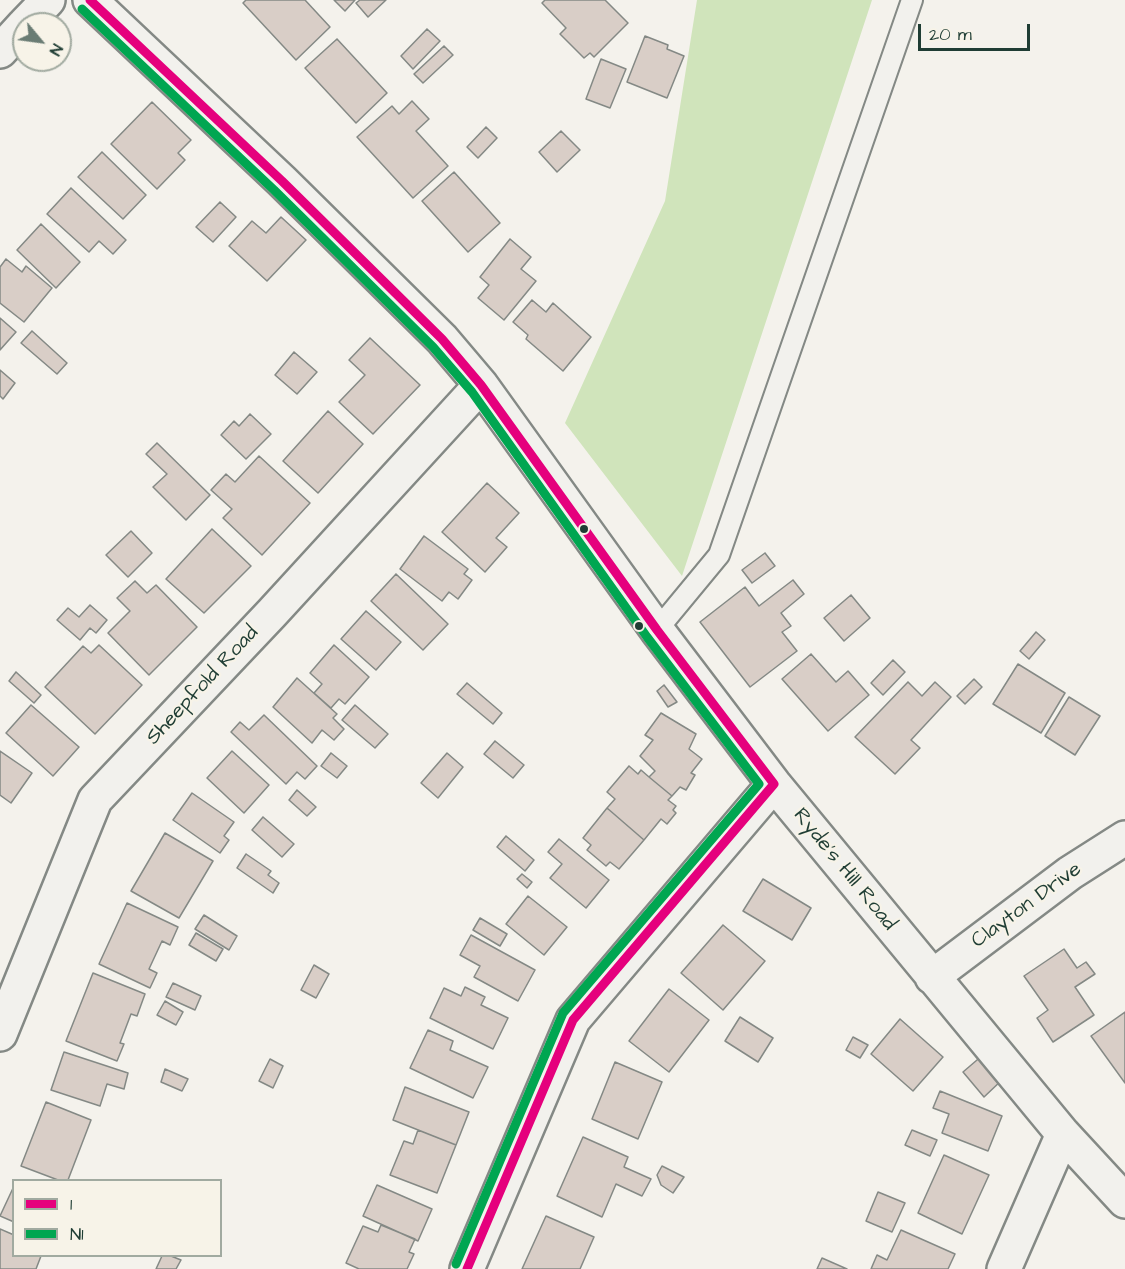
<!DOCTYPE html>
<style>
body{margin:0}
#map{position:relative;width:1125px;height:1269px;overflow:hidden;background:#f4f2ec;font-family:"Architects Daughter",sans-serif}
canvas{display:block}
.legend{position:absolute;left:12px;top:1179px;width:210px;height:78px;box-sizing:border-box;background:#f7f3e8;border:2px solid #a1aaa0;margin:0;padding:8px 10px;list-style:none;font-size:18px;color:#1f3d34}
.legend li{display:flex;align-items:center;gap:12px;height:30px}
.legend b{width:30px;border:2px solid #a1aaa0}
.north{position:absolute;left:12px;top:12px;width:60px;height:60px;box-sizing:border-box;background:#f7f3e8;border:2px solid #a1aaa0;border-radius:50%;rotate:119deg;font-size:16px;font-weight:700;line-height:24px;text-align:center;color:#1f3d34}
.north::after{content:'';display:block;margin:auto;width:21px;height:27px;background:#6a7c74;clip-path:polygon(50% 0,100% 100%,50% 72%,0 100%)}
.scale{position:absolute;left:918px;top:24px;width:112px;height:27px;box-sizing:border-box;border:3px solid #1f3d34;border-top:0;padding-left:8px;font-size:18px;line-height:21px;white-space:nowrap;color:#1f3d34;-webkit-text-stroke:4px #f7f3e8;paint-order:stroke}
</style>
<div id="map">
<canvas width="1125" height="1269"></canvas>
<ul class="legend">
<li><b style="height:8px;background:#e5007d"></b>1</li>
<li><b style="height:8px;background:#00a651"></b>N1</li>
</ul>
<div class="north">N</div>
<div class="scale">20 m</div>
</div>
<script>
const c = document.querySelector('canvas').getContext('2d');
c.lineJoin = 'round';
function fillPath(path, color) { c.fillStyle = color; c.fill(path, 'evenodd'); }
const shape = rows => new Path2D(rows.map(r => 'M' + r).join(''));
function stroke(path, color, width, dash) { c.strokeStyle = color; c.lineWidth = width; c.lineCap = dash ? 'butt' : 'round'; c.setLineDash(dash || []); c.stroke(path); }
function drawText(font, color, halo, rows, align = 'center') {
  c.font = font + ' "Architects Daughter",sans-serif'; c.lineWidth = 4.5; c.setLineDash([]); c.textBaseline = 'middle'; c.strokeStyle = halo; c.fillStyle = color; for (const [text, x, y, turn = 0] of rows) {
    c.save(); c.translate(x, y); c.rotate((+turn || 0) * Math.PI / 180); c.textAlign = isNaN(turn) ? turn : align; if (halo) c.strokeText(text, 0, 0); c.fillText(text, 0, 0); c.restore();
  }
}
fillPath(shape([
 [697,0,872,0,682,576,565,423,665,201]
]), '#d0e4bb');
const building = shape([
 [246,0,305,0,330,27,296,60,243,3,246,0],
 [334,0,355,0,345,11,334,0],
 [360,0,386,0,368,17,356,3,360,0],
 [545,0,605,0,628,23,594,57,590,53,584,58,560,34,566,28,542,3,545,0],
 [427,29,440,41,413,69,401,56,427,29],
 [645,36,668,45,667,49,684,56,667,98,627,82,645,36],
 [337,39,387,93,356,123,305,68,337,39],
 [444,46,453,55,423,83,414,74,444,46],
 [601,59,626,69,610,108,586,99,601,59],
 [412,101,429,119,416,131,448,166,413,198,357,137,392,106,399,114,412,101],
 [152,102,191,140,178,153,185,160,157,189,111,144,152,102],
 [486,127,497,138,478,158,467,147,486,127],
 [561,131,580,150,557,172,539,152,561,131],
 [102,152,146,195,123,219,78,177,102,152],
 [454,172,500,223,468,252,422,201,454,172],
 [71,188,126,240,113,254,99,241,89,252,47,214,71,188],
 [220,202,236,217,213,242,196,227,220,202],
 [281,217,306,240,267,281,229,246,252,221,266,233,281,217],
 [41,224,80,262,56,288,17,250,41,224],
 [510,239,531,257,521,269,536,281,504,320,478,298,489,285,480,277,510,239],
 [6,259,22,272,26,266,52,288,24,322,0,303,0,267,6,259],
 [532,300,546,312,553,303,591,337,563,371,526,339,528,335,513,322,532,300],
 [0,318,16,332,0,350,0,318],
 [32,331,67,363,57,374,21,343,32,331],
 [370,338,420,385,373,434,339,402,365,375,349,360,370,338],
 [294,352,317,372,297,394,275,375,294,352],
 [0,370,15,383,3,399,0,396,0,370],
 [328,411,363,444,318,493,283,461,328,411],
 [250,414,271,434,246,459,221,435,234,421,239,426,250,414],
 [157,443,210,495,186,520,153,487,167,474,146,454,157,443],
 [259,456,310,503,262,555,223,518,232,509,211,490,226,474,235,482,259,456],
 [487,483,519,513,496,538,507,547,485,572,442,532,487,483],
 [212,529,251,566,204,613,166,579,212,529],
 [131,531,152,553,128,577,106,555,131,531],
 [424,536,468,569,464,574,472,580,458,599,449,592,442,601,400,569,424,536],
 [765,553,775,566,752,583,742,570,765,553],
 [396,574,448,624,423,650,371,601,396,574],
 [793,580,804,594,781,613,791,626,782,632,797,651,750,687,700,622,745,587,759,606,793,580],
 [135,581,147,593,156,585,197,627,149,675,108,633,130,611,117,598,135,581],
 [851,595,870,618,844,641,824,618,851,595],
 [90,605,107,620,96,633,90,628,80,640,57,620,68,608,79,617,90,605],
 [366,611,401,642,376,670,341,639,366,611],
 [1036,632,1045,640,1029,659,1020,651,1036,632],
 [99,645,142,685,95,734,45,687,83,646,91,653,99,645],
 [334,645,369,677,345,704,339,699,331,708,314,693,322,684,310,673,334,645],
 [811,654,836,682,848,671,869,695,828,731,782,679,811,654],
 [893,660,905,672,883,695,871,683,893,660],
 [1018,664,1065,693,1041,733,993,704,1018,664],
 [16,672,41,695,34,703,9,681,16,672],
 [297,678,337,714,333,718,344,729,334,740,322,730,312,743,273,707,297,678],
 [974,679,982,687,965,704,957,696,974,679],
 [908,682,922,696,935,682,951,697,911,740,920,748,895,774,855,737,908,682],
 [467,683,502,713,493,724,457,694,467,683],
 [664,685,677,702,668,707,657,691,664,685],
 [1069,697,1100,716,1075,755,1045,736,1069,697],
 [31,705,79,747,53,776,6,733,31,705],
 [355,705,388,734,375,748,342,720,355,705],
 [661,713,696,734,689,749,702,759,691,773,695,775,686,790,680,787,672,796,649,777,655,771,640,756,653,740,645,735,661,713],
 [264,715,317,766,305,779,297,772,286,784,231,732,240,722,249,730,264,715],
 [495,741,524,765,513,778,484,754,495,741],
 [0,751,32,773,11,803,0,795,0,751],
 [232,751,269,785,244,813,207,778,232,751],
 [331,753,347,766,337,778,321,766,331,753],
 [447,753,463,767,438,798,421,783,447,753],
 [629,766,638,774,641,770,649,777,672,796,668,800,676,806,673,810,676,813,667,824,661,819,644,840,607,808,615,799,607,792,629,766],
 [297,790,316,807,307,816,289,800,297,790],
 [192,793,234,822,224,836,229,840,220,853,173,820,192,793],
 [607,808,644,840,619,869,610,862,606,866,587,850,591,845,583,838,607,808],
 [263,817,294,844,282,857,252,830,263,817],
 [165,833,213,861,179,918,131,891,165,833],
 [506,836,534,860,525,871,497,847,506,836],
 [559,839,609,880,586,908,550,878,562,864,548,852,559,839],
 [246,854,271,871,268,875,279,883,273,893,237,868,246,854],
 [522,874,532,882,527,888,517,879,522,874],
 [763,879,811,908,792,940,743,911,763,879],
 [528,896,567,927,544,955,506,924,528,896],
 [127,903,178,927,170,945,162,941,149,969,157,973,150,988,99,964,127,903],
 [204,915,237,936,229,950,195,929,204,915],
 [480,918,507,934,500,946,473,930,480,918],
 [723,925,765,961,723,1010,681,973,723,925],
 [196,933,223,949,216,961,189,945,196,933],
 [471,935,535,970,518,1001,474,977,480,966,460,955,471,935],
 [1064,949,1077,968,1086,962,1095,974,1075,987,1094,1015,1053,1042,1037,1018,1048,1010,1024,976,1064,949],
 [314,965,329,974,316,998,301,990,314,965],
 [93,973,145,994,137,1016,131,1014,120,1043,124,1044,117,1061,66,1041,93,973],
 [173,983,201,996,195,1010,166,997,173,983],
 [465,987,485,997,481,1005,508,1018,493,1049,430,1018,444,988,461,996,465,987],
 [669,989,709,1020,669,1072,629,1041,669,989],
 [165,1001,183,1012,176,1025,157,1015,165,1001],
 [1125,1012,1125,1083,1091,1036,1125,1012],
 [740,1017,773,1038,758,1062,725,1041,740,1017],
 [900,1019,943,1057,913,1091,871,1054,900,1019],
 [428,1030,453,1041,450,1050,488,1067,473,1098,410,1068,428,1030],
 [853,1037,868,1045,860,1058,846,1050,853,1037],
 [64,1052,128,1073,124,1089,107,1084,100,1106,51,1090,64,1052],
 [984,1054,1003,1079,984,1097,963,1072,984,1054],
 [270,1059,283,1066,273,1088,259,1081,270,1059],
 [615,1062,662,1082,638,1139,592,1119,615,1062],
 [165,1069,188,1079,182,1091,161,1082,165,1069],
 [405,1087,469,1112,456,1145,393,1120,405,1087],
 [940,1091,1002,1116,988,1151,942,1133,949,1114,933,1108,940,1091],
 [46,1102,91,1120,68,1180,58,1180,21,1166,46,1102],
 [418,1130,456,1145,437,1193,390,1175,404,1141,413,1144,418,1130],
 [912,1130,937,1140,930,1156,905,1145,912,1130],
 [583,1137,628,1157,624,1167,651,1179,642,1196,616,1184,602,1217,557,1196,583,1137],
 [944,1155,989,1175,962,1234,918,1213,944,1155],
 [662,1166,684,1177,673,1193,661,1185,657,1175,662,1166],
 [377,1185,432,1209,418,1241,363,1216,377,1185],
 [14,1186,14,1222,0,1216,14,1186],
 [878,1192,905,1203,892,1232,866,1221,878,1192],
 [546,1216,594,1237,580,1269,522,1269,546,1216],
 [381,1225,415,1239,409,1252,414,1254,407,1269,359,1269,346,1263,363,1226,378,1232,381,1225],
 [0,1229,14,1235,14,1256,41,1256,36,1269,0,1269,0,1229],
 [901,1230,955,1254,948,1269,871,1269,877,1255,887,1260,901,1230],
 [162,1256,171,1256,181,1260,176,1269,156,1269,162,1256],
 [822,1258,847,1269,817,1269,822,1258]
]);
fillPath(building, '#d9cec7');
stroke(building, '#848985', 1.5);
const lane = shape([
 [657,630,719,555,912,0]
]);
const street = shape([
 [90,0,282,181,442,339,481,385,657,630,774,784,1063,1134,1125,1201],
 [25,24,48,0],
 [0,51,24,25],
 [932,977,1070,873,1125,838],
 [0,1034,95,800,272,613,481,385],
 [467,1269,573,1020,774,784],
 [1004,1269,1063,1134]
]);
stroke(lane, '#848985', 24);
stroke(street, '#848985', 38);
stroke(lane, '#f2f1ed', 20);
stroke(street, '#f2f1ed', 33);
stroke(shape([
 [90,0,282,181,442,339,481,385,657,630,774,784,573,1020,467,1269]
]), '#e5007d', 9);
stroke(shape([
 [82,9,274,190,433,347,472,392,647,637,759,784,563,1013,456,1264]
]), '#00a651', 9);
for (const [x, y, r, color] of [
 [584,529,5,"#1f3d34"],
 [639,626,5,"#1f3d34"]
]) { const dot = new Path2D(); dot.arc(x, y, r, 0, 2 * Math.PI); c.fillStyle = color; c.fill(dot); stroke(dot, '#f7f3e8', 2); }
drawText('21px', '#1f3d34', '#f7f3e8', [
 ["Sheepfold Road",203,686,-47],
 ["Ryde's Hill Road",844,870,51],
 ["Clayton Drive",1027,906,-36]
]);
</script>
